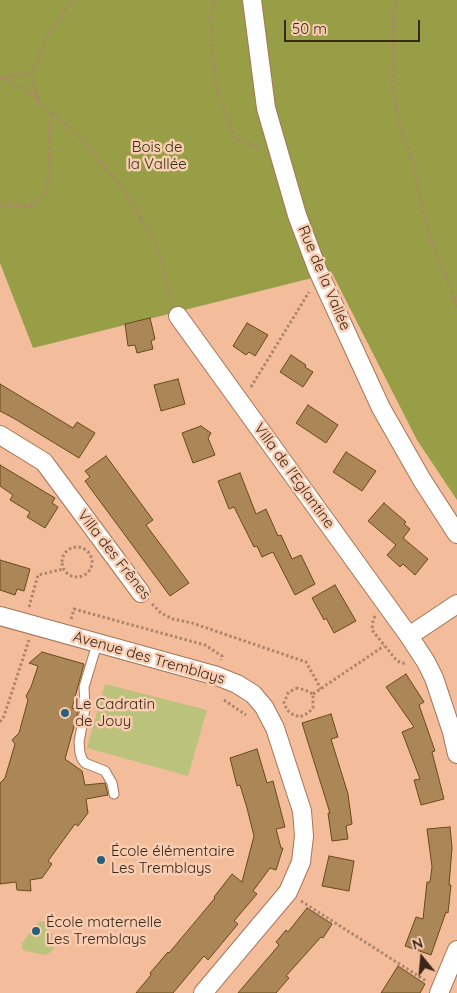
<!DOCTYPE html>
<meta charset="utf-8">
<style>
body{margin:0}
#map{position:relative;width:457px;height:993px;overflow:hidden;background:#f3bd9c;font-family:Quicksand,sans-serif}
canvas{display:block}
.north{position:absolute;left:397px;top:933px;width:50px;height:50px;-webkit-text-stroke:4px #f9cdb2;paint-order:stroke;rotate:343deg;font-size:14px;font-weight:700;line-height:20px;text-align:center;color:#3b2719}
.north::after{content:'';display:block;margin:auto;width:18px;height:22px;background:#3b2719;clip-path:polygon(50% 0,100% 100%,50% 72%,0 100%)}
.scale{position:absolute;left:284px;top:20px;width:136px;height:22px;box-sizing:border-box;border:2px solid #3b2719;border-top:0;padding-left:6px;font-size:15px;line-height:18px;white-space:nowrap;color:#3b2719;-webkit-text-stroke:4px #f9cdb2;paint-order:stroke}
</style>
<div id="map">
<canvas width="457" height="993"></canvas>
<div class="north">N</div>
<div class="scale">50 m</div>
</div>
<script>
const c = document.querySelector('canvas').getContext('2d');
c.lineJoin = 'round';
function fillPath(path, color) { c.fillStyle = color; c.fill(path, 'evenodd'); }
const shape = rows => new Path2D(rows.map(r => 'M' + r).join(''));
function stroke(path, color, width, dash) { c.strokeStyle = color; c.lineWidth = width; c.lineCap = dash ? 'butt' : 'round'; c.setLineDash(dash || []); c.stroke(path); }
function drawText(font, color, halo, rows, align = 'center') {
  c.font = font + ' Quicksand,sans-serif'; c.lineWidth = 5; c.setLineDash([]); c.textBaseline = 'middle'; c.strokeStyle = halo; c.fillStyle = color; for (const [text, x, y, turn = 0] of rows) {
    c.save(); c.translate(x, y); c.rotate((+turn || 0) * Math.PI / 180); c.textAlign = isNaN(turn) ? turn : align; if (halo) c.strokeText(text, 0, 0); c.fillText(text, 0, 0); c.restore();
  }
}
fillPath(shape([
 [105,684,207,710,188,776,87,748],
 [43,921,50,925,47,928,52,933,54,948,51,952,44,955,26,951,22,949,22,943,38,923]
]), '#bbc27b');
fillPath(shape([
 [0,0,457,0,457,500,417,440,332,273,33,348,0,263]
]), '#979e46');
const building = shape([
 [150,318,155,339,151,341,153,349,137,353,135,345,128,346,125,324,150,318],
 [247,323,268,335,255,356,249,352,246,355,233,346,247,323],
 [291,355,306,365,305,367,313,372,303,387,280,372,291,355],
 [178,379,185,404,161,411,154,385,178,379],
 [0,384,73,428,77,422,95,433,79,458,15,419,0,411,0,384],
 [308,405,338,425,326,443,296,423,308,405],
 [201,426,211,433,208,438,215,455,193,463,182,433,201,426],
 [346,452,376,471,362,491,333,472,346,452],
 [106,456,153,520,146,525,189,583,170,596,85,481,90,477,85,471,106,456],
 [0,465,55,498,52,503,58,507,45,528,27,517,30,512,10,500,13,495,0,486,0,465],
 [240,473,256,514,266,509,278,536,281,535,292,559,301,555,315,584,295,595,273,552,262,557,257,546,254,547,234,507,229,509,218,481,240,473],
 [384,503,406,522,404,524,410,529,403,538,428,559,415,575,403,564,400,567,387,555,396,545,368,521,384,503],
 [0,560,30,569,24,591,17,589,15,595,0,590,0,560],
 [335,585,356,621,334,633,326,618,324,620,312,598,335,585],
 [42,652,84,664,72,708,78,710,78,712,65,759,82,771,85,785,105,783,108,795,86,799,88,813,78,826,75,824,48,861,52,864,42,878,30,880,31,891,17,890,16,882,0,884,0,783,5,778,15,744,12,740,19,733,28,700,26,696,31,687,38,666,29,663,42,652],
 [406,674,424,702,419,705,435,751,432,752,444,799,421,805,414,780,420,779,402,732,414,727,386,687,406,674],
 [331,714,338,737,331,739,348,794,352,824,346,826,348,839,332,841,328,813,330,813,302,723,331,714],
 [257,749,267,783,273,781,285,827,276,829,281,848,283,848,276,870,270,868,253,891,257,894,234,921,238,924,208,960,204,956,173,993,136,993,151,975,150,973,168,952,169,953,215,898,214,897,232,874,242,882,254,836,247,808,240,785,237,786,230,758,257,749],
 [450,827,452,848,449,885,451,885,448,913,446,912,431,955,405,946,416,917,423,919,427,882,430,882,432,867,427,829,450,827],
 [329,856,354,861,349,891,322,886,329,856],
 [307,908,332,924,323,938,321,937,286,976,289,978,276,993,238,993,279,945,276,942,286,930,288,932,307,908],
 [398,966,425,984,420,993,381,993,398,966]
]);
fillPath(building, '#ab8758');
stroke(building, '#694919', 1);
const lane = shape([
 [97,644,84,687,85,709,79,742,80,753,82,759,85,763,105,771,112,783,114,794]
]);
const street = shape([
 [252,0,266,108,297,215,318,271,381,408,422,480,457,534],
 [178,316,409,636,426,662,434,678,452,732,457,754],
 [0,435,44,462,141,593],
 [0,616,217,676,237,684,253,694,264,707,275,728,302,811,304,836,301,862,288,892,203,993],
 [409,636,457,604],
 [439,993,457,950]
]);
stroke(lane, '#a77556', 11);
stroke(street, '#a77556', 20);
stroke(shape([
 [214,0,210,17,215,84,235,138,260,149],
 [396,0,394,11,393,88,400,126,413,162,424,217,436,255,451,288,457,308],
 [0,78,28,90,43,106,76,133,97,157,125,192,152,236,160,256,172,301],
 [3,78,32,73],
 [38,101,32,73,48,35,73,0],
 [0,205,27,206,34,205,45,194,50,169,49,124,52,113],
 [251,387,309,292],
 '62 562a15 15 0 1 1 30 0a15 15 0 1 1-30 0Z',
 [152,604,161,613,173,619,192,623,306,662,321,689],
 [29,607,38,575,63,569],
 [375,616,373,620,372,630,397,661,406,664],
 [71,619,74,609,205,645,222,656,221,660],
 [296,688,305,690,313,694,313,708,308,713,300,717,292,714,287,710,284,703,288,693,296,688],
 [313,694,384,646],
 [224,700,246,715],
 [0,722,4,716,29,640],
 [301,901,426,981]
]), '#ae856b', 3, [2.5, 2.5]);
stroke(lane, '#fff', 9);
stroke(street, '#fff', 18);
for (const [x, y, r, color] of [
 [65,713,5,"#295f7b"],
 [101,860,5,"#295f7b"],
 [36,931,5,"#295f7b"]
]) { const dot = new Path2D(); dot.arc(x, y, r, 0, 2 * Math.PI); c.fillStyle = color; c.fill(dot); stroke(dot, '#f9cdb2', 2); }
drawText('15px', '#333510', '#f9cdb2', [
 ["Bois de",157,147],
 ["la Vallée",157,164]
]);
drawText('15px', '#3b2719', '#f9cdb2', [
 ["Rue de la Vallée",324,278,67],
 ["Villa de l'Eglantine",294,476,54],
 ["Villa des Frênes",114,555,52],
 ["Avenue des Tremblays",149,658,16]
]);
drawText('15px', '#3b2719', '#f9cdb2', [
 ["Le Cadratin",75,704],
 ["de Jouy",75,721],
 ["École élémentaire",111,851],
 ["Les Tremblays",111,868],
 ["École maternelle",46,922],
 ["Les Tremblays",46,939]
], 'left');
</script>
